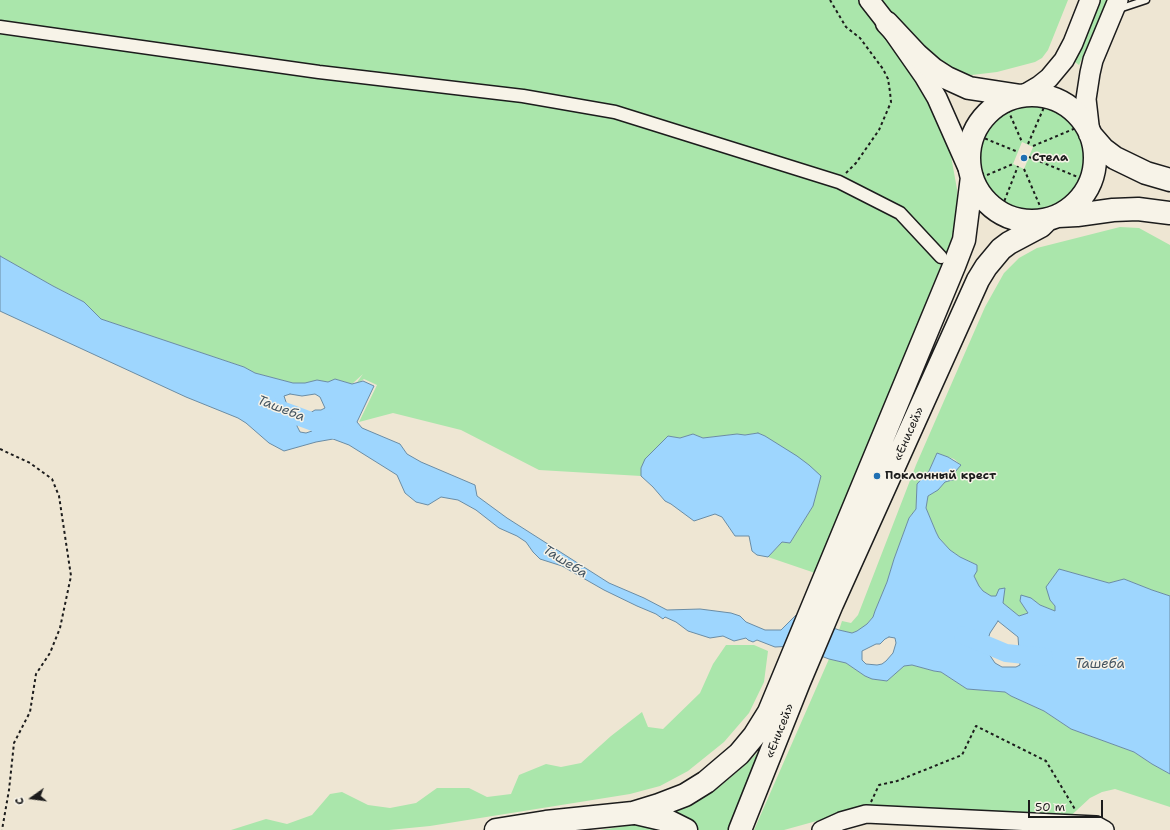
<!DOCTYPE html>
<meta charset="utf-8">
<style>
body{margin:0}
#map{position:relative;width:1170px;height:830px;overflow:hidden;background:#eee6d3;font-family:"Shantell Sans",sans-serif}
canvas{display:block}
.north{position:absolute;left:12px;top:778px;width:40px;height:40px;-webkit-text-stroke:3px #f7f3e8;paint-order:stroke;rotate:256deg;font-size:11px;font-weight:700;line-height:16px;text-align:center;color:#1c1c1c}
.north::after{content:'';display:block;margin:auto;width:14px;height:18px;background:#1c1c1c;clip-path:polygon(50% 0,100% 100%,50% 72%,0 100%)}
.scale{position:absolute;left:1028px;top:800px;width:75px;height:18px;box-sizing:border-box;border:2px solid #1c1c1c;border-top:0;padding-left:5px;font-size:12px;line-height:14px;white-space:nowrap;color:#1c1c1c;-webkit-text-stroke:3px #f7f3e8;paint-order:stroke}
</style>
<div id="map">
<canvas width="1170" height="830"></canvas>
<div class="north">С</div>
<div class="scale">50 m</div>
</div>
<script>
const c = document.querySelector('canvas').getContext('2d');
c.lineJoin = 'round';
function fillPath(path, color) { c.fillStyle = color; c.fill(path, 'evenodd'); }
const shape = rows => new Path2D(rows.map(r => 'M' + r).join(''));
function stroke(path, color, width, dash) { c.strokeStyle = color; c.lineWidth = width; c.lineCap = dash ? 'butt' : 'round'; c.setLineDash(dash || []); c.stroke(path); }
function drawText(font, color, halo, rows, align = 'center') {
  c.font = font + ' "Shantell Sans",sans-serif'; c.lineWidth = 3; c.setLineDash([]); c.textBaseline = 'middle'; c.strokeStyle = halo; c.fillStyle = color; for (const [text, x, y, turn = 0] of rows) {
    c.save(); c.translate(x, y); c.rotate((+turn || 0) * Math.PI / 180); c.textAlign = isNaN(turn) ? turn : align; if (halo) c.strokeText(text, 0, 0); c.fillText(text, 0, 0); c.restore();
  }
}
fillPath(shape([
 [0,0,859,0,907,64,931,101,946,137,951,156,957,189,958,218,954,227,951,241,815,573,768,557,782,542,790,543,813,506,809,465,765,436,758,433,745,435,737,434,703,438,693,434,680,438,668,436,641,468,641,476,539,470,461,430,393,413,359,422,377,385,364,379,355,385,363,374,352,384,335,379,328,382,317,380,305,383,293,383,255,373,244,367,101,319,84,302,53,286,0,256],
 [881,0,1068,0,1048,50,1042,58,1035,62,997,72,972,75,961,74,930,55,905,28],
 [1101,0,1107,0,1079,65,1075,62],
 [1028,106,1036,106,1050,109,1064,117,1075,129,1082,142,1084,152,1084,164,1081,178,1071,195,1065,201,1051,209,1033,213,1023,212,1013,209,996,199,985,185,979,166,978,155,980,146,982,138,989,126,995,120,1008,111],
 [1022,142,1033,147,1024,169,1013,164],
 [1120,227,1139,228,1170,245,1170,596,1152,590,1124,579,1109,583,1059,569,1050,600,1055,606,1055,611,1040,605,1031,598,1020,601,1028,613,1019,616,1003,603,1003,598,991,596,983,591,979,586,974,576,977,565,960,557,950,550,939,538,936,532,926,508,928,496,938,490,945,482,956,479,955,472,961,465,954,459,937,453,929,471,917,484,916,509,909,518,894,559,887,582,873,617,863,628,857,631,852,633,839,630,842,621,851,623,858,615,916,465,985,307,1004,273,1019,258,1037,248],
 [726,645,754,645,768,651,764,682,749,713,724,742,688,771,660,786,630,794,430,826,389,830,231,830,266,819,287,824,312,815,330,794,342,792,368,805,390,808,416,803,437,788,469,788,487,797,511,794,519,775,546,764,561,767,581,763,611,736,642,712,648,727,663,729,700,693,713,664],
 [829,659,846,663,865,676,872,679,887,681,904,666,912,665,934,671,941,672,967,689,1005,692,1011,696,1044,711,1071,729,1134,752,1152,764,1170,774,1170,807,1115,789,1102,792,1090,798,1064,822,849,812,784,830,754,830],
 [778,712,730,830,699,830,686,822,667,815,694,803,718,788,744,766,757,753],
 [638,825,673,830,600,830,632,825]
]), '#aae6ab');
const water = shape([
 [0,256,53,286,84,302,101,319,244,367,255,373,293,383,305,383,317,380,328,382,335,379,352,384,363,381,374,386,357,422,362,428,400,444,407,454,421,462,475,485,477,496,507,518,609,583,644,598,667,610,700,609,731,613,740,616,746,622,765,630,781,630,796,615,839,630,852,633,857,631,867,624,873,617,875,611,887,582,894,559,909,518,916,509,917,484,929,471,937,453,948,457,961,465,955,472,956,479,945,482,938,490,928,496,926,508,936,532,939,538,950,550,960,557,977,565,977,571,974,576,979,586,983,591,991,596,996,596,999,589,1005,588,1003,603,1019,616,1028,613,1020,601,1021,595,1031,598,1040,605,1055,611,1055,606,1050,600,1046,587,1059,569,1109,583,1124,579,1152,590,1170,596,1170,774,1152,764,1134,752,1071,729,1044,711,1011,696,1005,692,967,689,941,672,934,671,912,665,904,666,887,681,872,679,865,676,846,663,829,659,794,646,775,647,757,640,753,642,748,640,746,638,734,641,723,636,710,638,688,631,676,622,665,617,663,619,656,614,637,606,604,590,562,566,540,559,533,552,526,542,517,536,499,528,476,510,458,500,441,497,428,505,416,502,405,493,397,475,349,445,333,439,316,442,284,451,269,443,246,423,238,418,186,397,2,312,0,311,0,256],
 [290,394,302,396,315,394,320,397,325,408,321,410,315,410,310,413,313,425,312,431,306,433,300,432,297,426,298,420,288,414,288,408,284,396,290,394],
 [998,621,1018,637,1020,665,1016,667,1002,667,995,663,985,648,990,633,998,621],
 [889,637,895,638,896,643,893,653,886,661,882,664,877,665,866,664,862,660,862,651,876,644,880,644,885,639,889,637],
 [758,433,765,436,797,456,809,465,821,476,813,506,790,543,782,542,768,557,757,555,752,551,749,536,735,536,722,517,715,514,694,521,671,504,665,501,653,487,641,476,641,468,645,459,668,436,680,438,693,434,703,438,737,434,745,435,758,433]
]);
fillPath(water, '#9ed6fe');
stroke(water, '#6a8ca4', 1);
stroke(shape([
 [265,404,335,430],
 [963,635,1006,653,1044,657]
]), '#9ed6fe', 18);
const lane = shape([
 [1119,9,1146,0]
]);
const street = shape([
 [0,27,319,72,523,96,615,112,839,182,900,213,941,257]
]);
const secondary = shape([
 [821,830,841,821,866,814,1096,825,1105,830]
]);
const primary = shape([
 [869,0,887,23,924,76,937,98,972,177],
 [1022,96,1039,86,1049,78,1064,60,1073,43,1090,0],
 [1090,134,1086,99,1090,73,1093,60,1118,0]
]);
const highway = shape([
 [887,23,917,55,933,69,947,78,969,88,1021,96],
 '969 158a63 63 0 1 1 126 0a63 63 0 1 1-126 0Z',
 [1090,134,1103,149,1115,158,1146,173,1170,180],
 [1058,216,1077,215,1113,210,1138,209,1170,213],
 [636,813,666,820,686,830],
 [496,830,546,822,633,813,659,805,685,795,706,782,739,754,754,736,769,712,954,266,964,240,972,177],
 [740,830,799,682,832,604,978,280,986,267,1001,249,1009,243,1041,226,1048,219]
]);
stroke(lane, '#1c1c1c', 9);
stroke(street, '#1c1c1c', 15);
stroke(secondary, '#1c1c1c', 20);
stroke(primary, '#1c1c1c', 22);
stroke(highway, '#1c1c1c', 25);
stroke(shape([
 [830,0,846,27,860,38,883,69,888,79,890,92,891,102,879,130,856,163,846,173],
 [1008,110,1022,142],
 [974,134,1018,152],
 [1028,144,1048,98],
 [1033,146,1076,128],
 [1029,157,1090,182],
 [1024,169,1040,206],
 [987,175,1013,164],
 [1000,212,1018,166],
 [0,449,30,463,52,479,59,496,71,576,60,628,50,653,36,674,30,712,14,743,9,790,2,830],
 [871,802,879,785,897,781,962,755,976,726,1046,761,1076,811]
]), '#1c1c1c', 2, [3, 3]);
stroke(lane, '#f7f3e8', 6);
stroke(street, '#f7f3e8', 12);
stroke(secondary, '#f7f3e8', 17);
stroke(primary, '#f7f3e8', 19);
stroke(highway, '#f7f3e8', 22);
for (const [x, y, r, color] of [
 [1024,158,4,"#1f6fb2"],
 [877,476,4,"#1f6fb2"]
]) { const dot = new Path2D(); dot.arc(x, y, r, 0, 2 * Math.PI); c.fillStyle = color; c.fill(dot); stroke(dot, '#f7f3e8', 1.5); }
drawText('bold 12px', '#1c1c1c', '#f7f3e8', [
 ["Стела",1032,158],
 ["Поклонный крест",885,476]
], 'left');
drawText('12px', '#1c1c1c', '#f7f3e8', [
 ["«Енисей»",909,434,-66],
 ["«Енисей»",780,731,-68]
]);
drawText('italic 13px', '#435460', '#f7f3e8', [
 ["Ташеба",281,409,21],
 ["Ташеба",565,562,32],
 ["Ташеба",1100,665]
]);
</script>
